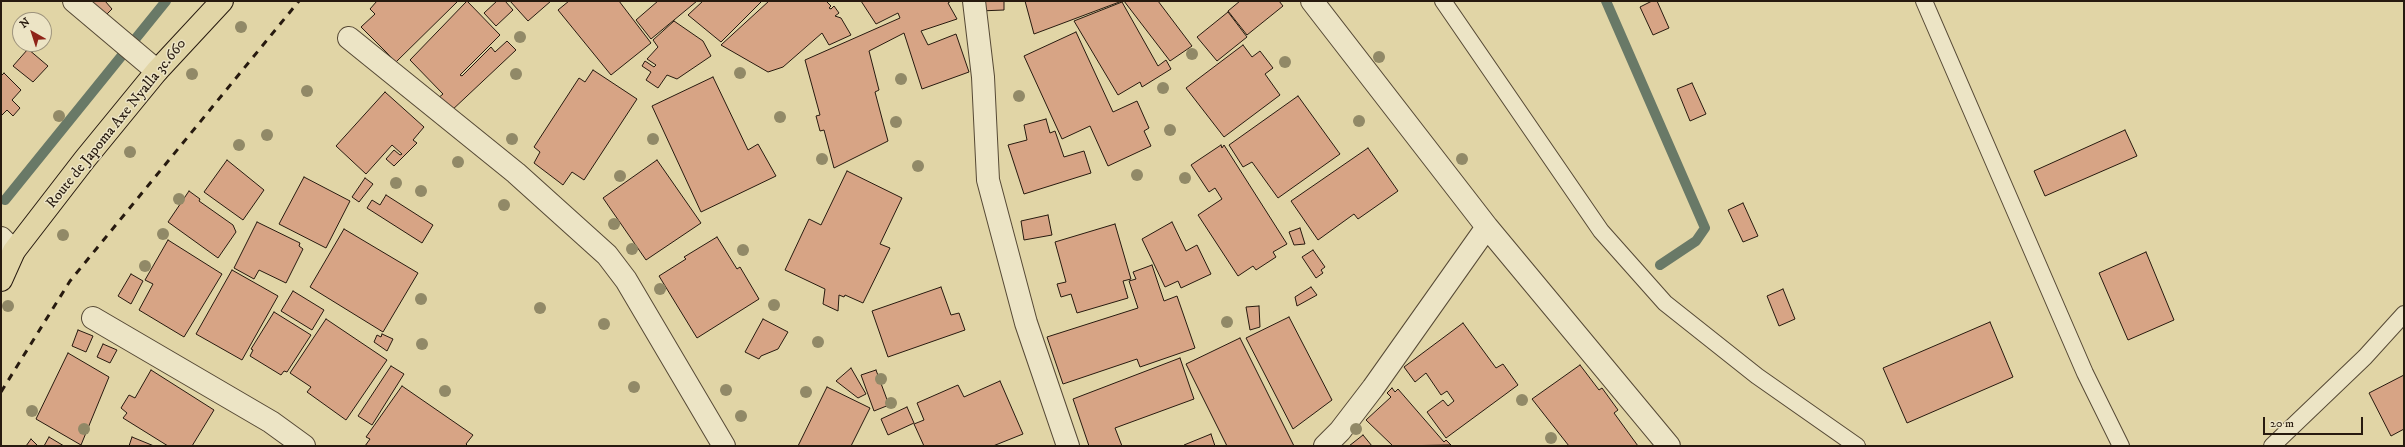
<!DOCTYPE html>
<style>
body{margin:0}
#map{position:relative;width:2405px;height:447px;overflow:hidden;background:#e1d5a6;font-family:"IM FELL DW Pica",serif}
canvas{display:block}
.frame{position:absolute;inset:0;border:2px solid #271a0f;pointer-events:none}
.north{position:absolute;left:12px;top:12px;width:40px;height:40px;box-sizing:border-box;background:#ece4c5;border:1px solid #9d937c;border-radius:50%;rotate:321deg;font-size:11px;font-weight:700;line-height:16px;text-align:center;color:#271a0f}
.north::after{content:'';display:block;margin:auto;width:14px;height:18px;background:#8f2418;clip-path:polygon(50% 0,100% 100%,50% 72%,0 100%)}
.scale{position:absolute;left:2263px;top:417px;width:100px;height:18px;box-sizing:border-box;border:2px solid #271a0f;border-top:0;padding-left:5px;font-size:12px;line-height:14px;white-space:nowrap;color:#271a0f;-webkit-text-stroke:3px #ece4c5;paint-order:stroke}
</style>
<div id="map">
<canvas width="2405" height="447"></canvas>
<div class="frame"></div>
<div class="north">N</div>
<div class="scale">20 m</div>
</div>
<script>
const c = document.querySelector('canvas').getContext('2d');
c.lineJoin = 'round';
const shape = rows => new Path2D(rows.map(r => 'M' + r).join(''));
function stroke(path, color, width, dash) { c.strokeStyle = color; c.lineWidth = width; c.lineCap = dash ? 'butt' : 'round'; c.setLineDash(dash || []); c.stroke(path); }
function fillPath(path, color) { c.fillStyle = color; c.fill(path, 'evenodd'); }
function drawText(font, color, halo, rows, align = 'center') {
  c.font = font + ' "IM FELL DW Pica",serif'; c.lineWidth = 3; c.setLineDash([]); c.textBaseline = 'middle'; c.strokeStyle = halo; c.fillStyle = color; for (const [text, x, y, turn = 0] of rows) {
    c.save(); c.translate(x, y); c.rotate((+turn || 0) * Math.PI / 180); c.textAlign = isNaN(turn) ? turn : align; if (halo) c.strokeText(text, 0, 0); c.fillText(text, 0, 0); c.restore();
  }
}
stroke(shape([
 [1606,1,1705,228,1696,241,1660,265],
 [5,200,166,1]
]), '#697967', 10);
const building = shape([
 [86,1,105,1,112,9,106,15,86,1],
 [377,1,458,1,396,62,361,27,375,14,370,9,377,1],
 [467,1,500,35,460,75,462,76,491,47,495,52,507,41,516,50,450,112,437,99,443,94,410,60,467,1],
 [497,1,505,1,513,10,496,26,484,13,497,1],
 [510,1,551,1,528,21,510,1],
 [569,1,619,1,651,43,611,75,558,10,569,1],
 [658,1,697,1,651,39,636,20,658,1],
 [703,1,760,1,761,2,721,42,688,15,703,1],
 [769,1,829,1,827,2,831,6,829,8,831,9,834,6,839,13,835,16,841,18,851,35,829,45,822,33,783,67,768,72,721,45,769,1],
 [861,1,951,1,948,3,957,19,921,31,928,45,956,34,969,72,922,89,904,33,869,51,879,90,875,92,888,141,834,168,824,130,820,131,816,116,820,115,805,60,900,18,898,13,876,24,861,1],
 [979,1,1004,1,1004,10,979,11,979,1],
 [1025,1,1122,1,1034,34,1025,1],
 [1124,1,1158,1,1192,46,1170,61,1124,1],
 [1240,1,1279,1,1283,6,1247,35,1228,11,1240,1],
 [1652,1,1657,1,1669,28,1653,35,1640,7,1652,1],
 [1122,2,1158,66,1166,60,1171,69,1142,87,1140,82,1118,95,1074,21,1122,2],
 [1228,12,1247,37,1217,61,1197,37,1228,12],
 [674,21,703,41,711,56,677,79,667,75,658,88,646,80,651,72,642,66,645,61,654,67,656,65,647,59,658,47,653,40,674,21],
 [1076,32,1113,112,1137,101,1149,128,1144,131,1151,146,1108,166,1090,126,1062,139,1024,56,1076,32],
 [1243,45,1252,57,1260,51,1273,68,1265,74,1280,95,1224,137,1186,88,1243,45],
 [28,49,48,66,33,82,13,66,28,49],
 [593,70,637,99,584,180,572,172,563,185,534,163,540,152,534,147,579,78,585,82,593,70],
 [4,73,21,90,12,100,20,108,13,116,7,110,1,116,1,76,4,73],
 [713,77,748,150,758,144,776,176,701,212,652,106,713,77],
 [1692,83,1706,114,1690,121,1677,89,1692,83],
 [385,92,424,127,413,140,417,143,394,166,386,159,394,150,400,155,402,154,392,145,366,174,336,146,385,92],
 [1298,96,1340,154,1278,198,1252,162,1243,167,1229,145,1298,96],
 [1046,119,1050,133,1055,131,1064,157,1084,151,1091,173,1024,194,1008,145,1027,140,1024,125,1046,119],
 [2125,130,2137,156,2045,196,2034,171,2125,130],
 [1221,145,1222,148,1224,145,1287,244,1273,252,1276,257,1256,270,1253,266,1238,276,1198,215,1222,199,1215,188,1209,192,1191,165,1221,145],
 [1368,148,1398,191,1358,219,1354,214,1318,240,1291,201,1368,148],
 [227,160,264,190,243,220,204,192,227,160],
 [657,160,701,223,646,260,603,198,657,160],
 [847,171,902,198,880,244,890,248,863,303,845,295,844,297,839,295,838,311,823,304,825,289,785,270,809,219,821,225,847,171],
 [304,177,350,201,326,248,279,224,304,177],
 [365,178,373,184,359,202,352,197,365,178],
 [189,191,200,199,199,201,233,225,236,232,218,258,168,222,189,191],
 [386,195,433,225,422,243,367,208,372,200,380,205,386,195],
 [1743,203,1758,236,1743,242,1728,210,1743,203],
 [1048,215,1052,235,1024,240,1021,221,1048,215],
 [257,222,300,243,299,246,303,249,286,283,259,270,254,279,234,268,257,222],
 [1172,222,1186,251,1197,245,1211,274,1181,288,1178,281,1165,287,1142,239,1172,222],
 [1115,224,1131,279,1123,281,1128,298,1077,313,1071,294,1061,297,1057,284,1066,282,1055,242,1115,224],
 [1300,228,1305,244,1294,245,1289,232,1300,228],
 [344,229,418,273,383,332,310,287,344,229],
 [717,237,737,269,740,267,759,299,697,338,659,276,686,259,684,257,717,237],
 [168,240,222,274,184,337,139,310,153,284,145,280,168,240],
 [1313,250,1325,267,1321,270,1323,273,1316,278,1302,257,1313,250],
 [2146,252,2174,320,2128,340,2099,273,2146,252],
 [1152,265,1164,301,1177,296,1195,348,1140,367,1137,359,1063,384,1047,337,1138,308,1129,281,1136,279,1133,272,1152,265],
 [232,270,278,296,242,360,196,334,232,270],
 [131,274,143,281,131,304,118,296,131,274],
 [941,287,951,315,959,313,965,330,888,357,872,311,941,287],
 [1311,287,1317,295,1297,306,1295,297,1311,287],
 [1783,289,1795,319,1779,326,1767,296,1783,289],
 [293,291,324,310,312,330,281,311,293,291],
 [1259,306,1260,327,1250,330,1246,307,1259,306],
 [274,312,311,335,287,372,284,371,281,375,250,356,253,350,251,349,274,312],
 [1289,317,1332,400,1293,429,1246,338,1289,317],
 [326,319,387,360,346,420,307,392,311,387,290,373,326,319],
 [763,319,788,332,778,349,761,356,759,359,745,352,763,319],
 [1990,322,2013,377,1907,423,1883,368,1990,322],
 [1463,323,1496,368,1503,364,1518,385,1446,438,1427,412,1443,400,1448,406,1454,401,1447,391,1441,395,1426,373,1415,382,1404,367,1463,323],
 [78,330,93,336,86,352,72,346,78,330],
 [382,334,393,339,387,351,374,342,377,335,381,337,382,334],
 [1240,338,1294,446,1227,446,1186,364,1240,338],
 [103,344,117,350,110,363,97,357,103,344],
 [68,353,109,377,81,445,36,419,68,353],
 [1180,358,1194,399,1115,428,1122,446,1089,446,1073,399,1180,358],
 [1580,365,1599,390,1602,388,1618,410,1614,413,1638,446,1569,446,1532,399,1580,365],
 [391,366,404,374,372,425,358,416,391,366],
 [851,368,866,394,858,398,836,381,851,368],
 [151,370,214,410,192,446,168,446,123,418,127,413,121,408,129,395,135,398,151,370],
 [876,370,889,405,874,411,861,375,876,370],
 [2404,375,2404,429,2391,436,2369,393,2404,375],
 [1000,381,1023,434,993,446,924,446,914,424,924,420,917,403,958,385,964,397,1000,381],
 [402,386,473,435,466,444,468,446,365,446,370,439,366,437,402,386],
 [827,387,870,408,851,446,798,446,827,387],
 [1392,388,1395,392,1398,389,1444,442,1446,440,1451,445,1393,446,1366,420,1391,397,1387,393,1392,388],
 [907,407,914,423,888,435,881,419,907,407],
 [1211,434,1215,446,1184,446,1184,445,1211,434],
 [1363,435,1372,446,1349,446,1363,435],
 [49,437,64,446,44,446,49,437],
 [132,437,154,446,129,446,132,437],
 [31,439,38,446,26,446,31,439]
]);
fillPath(building, '#d7a485');
stroke(building, '#271a0f', 1);
const service = shape([
 [1443,1,1601,231,1665,303,1757,376,1857,446],
 [1924,1,2085,373,2121,446],
 [2272,446,2365,357,2404,314]
]);
const minor = shape([
 [74,1,157,71],
 [974,1,983,77,988,180,1026,323,1068,446],
 [1312,1,1487,227,1373,388,1340,431,1325,446],
 [349,38,516,173,607,255,626,280,724,446],
 [1487,227,1669,446],
 [1,238,14,251],
 [93,318,271,422,304,446]
]);
const primary = shape([
 [1,280,14,251,85,159,157,71,222,1]
]);
stroke(service, '#564935', 18);
stroke(minor, '#564935', 24);
stroke(primary, '#271a0f', 24);
stroke(service, '#ece4c5', 16);
stroke(minor, '#ece4c5', 22);
stroke(primary, '#e1d5a6', 22);
stroke(shape([
 [1,392,70,281,299,1]
]), '#271a0f', 3, [7, 7]);
c.fillStyle = '#918967';
for (const [x, y] of [
 [241,27],
 [520,37],
 [1192,54],
 [1379,57],
 [1285,62],
 [740,73],
 [192,74],
 [516,74],
 [901,79],
 [1163,88],
 [307,91],
 [1019,96],
 [59,116],
 [780,117],
 [1359,121],
 [896,122],
 [1170,130],
 [267,135],
 [512,139],
 [653,139],
 [239,145],
 [130,152],
 [822,159],
 [1462,159],
 [458,162],
 [918,166],
 [1137,175],
 [620,176],
 [1185,178],
 [396,183],
 [421,191],
 [179,199],
 [504,205],
 [614,224],
 [163,234],
 [63,235],
 [632,249],
 [743,250],
 [145,266],
 [660,289],
 [421,299],
 [774,305],
 [8,306],
 [540,308],
 [1227,322],
 [604,324],
 [818,342],
 [422,344],
 [881,379],
 [634,387],
 [726,390],
 [445,391],
 [806,392],
 [1522,400],
 [891,403],
 [32,411],
 [741,416],
 [84,429],
 [1356,429],
 [1551,438]
]) { c.beginPath(); c.arc(x, y, 6, 0, 2 * Math.PI); c.fill(); }
drawText('15px', '#271a0f', '#ece4c5', [
 ["Route de Japoma Axe Nyalla 3c.660",117,124,-51]
]);
</script>
